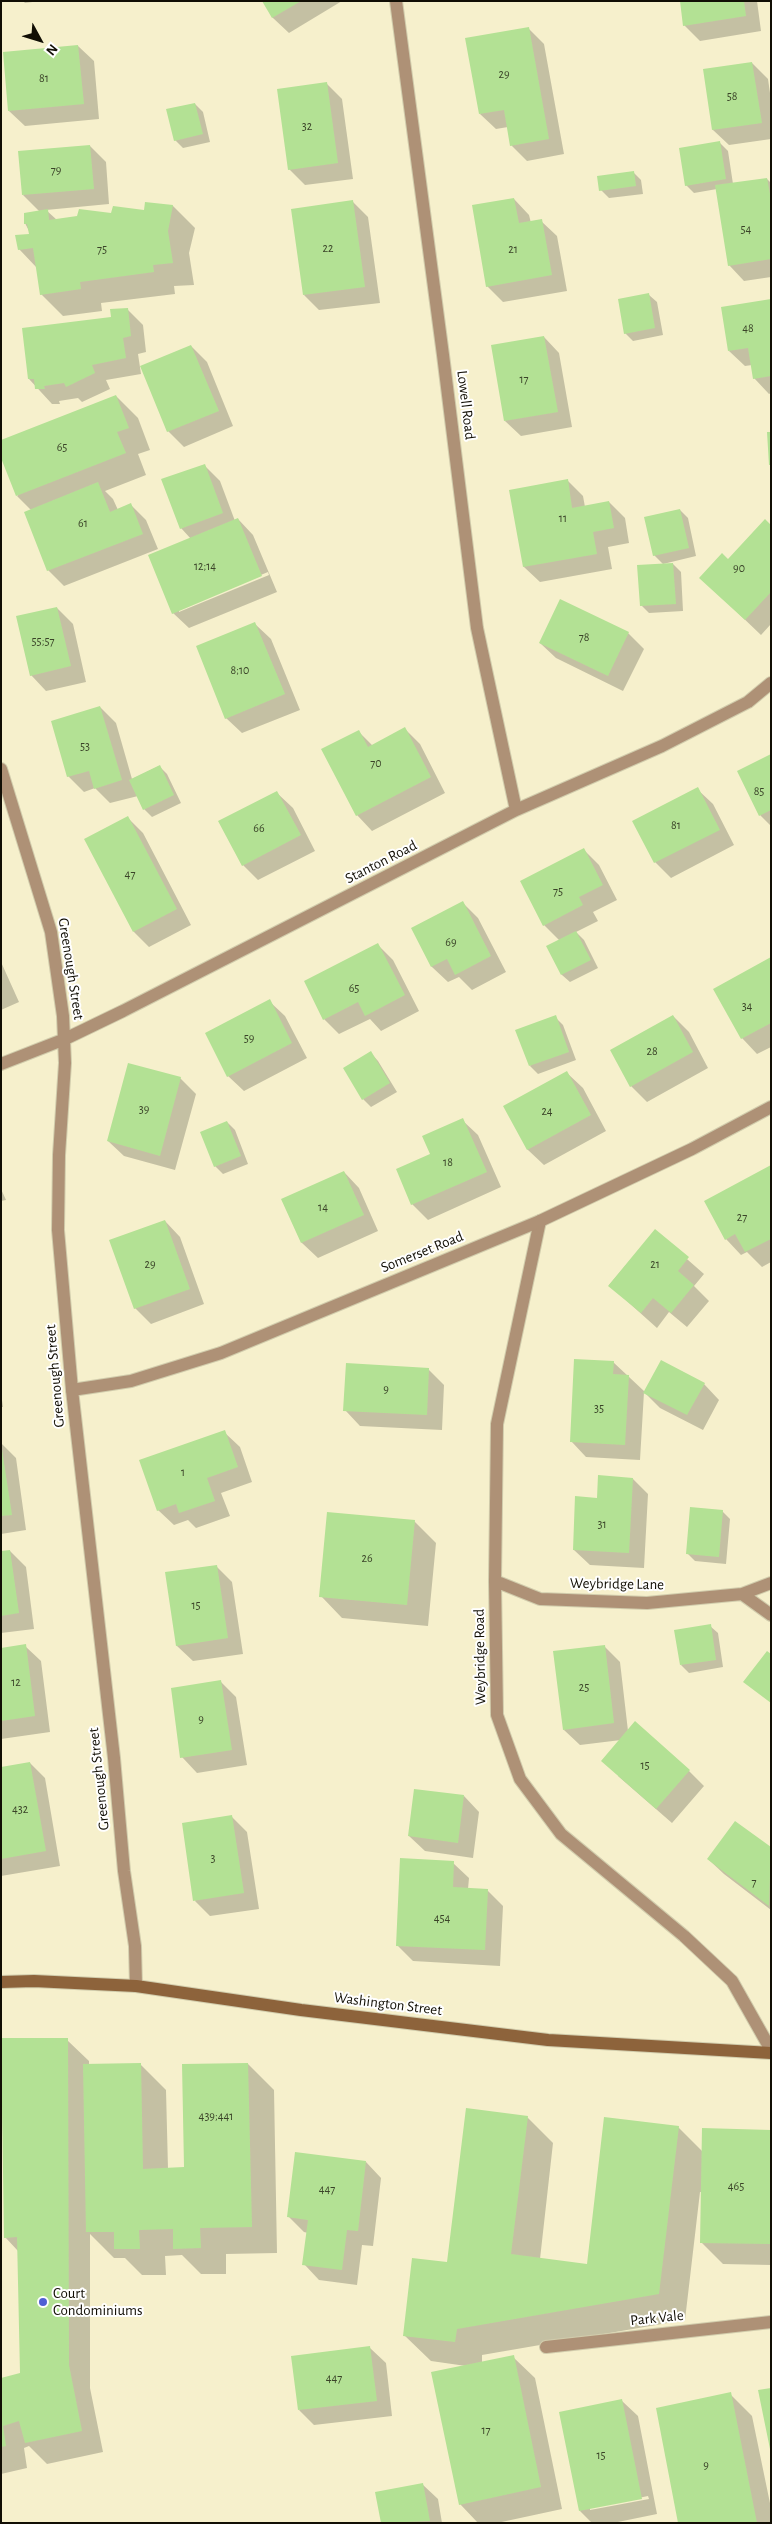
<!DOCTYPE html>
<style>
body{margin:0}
#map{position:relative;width:772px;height:2524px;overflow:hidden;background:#f6f0cc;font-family:"Alegreya Sans",sans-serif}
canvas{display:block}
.frame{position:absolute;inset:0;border:2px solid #110e04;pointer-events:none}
.north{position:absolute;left:15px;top:15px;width:50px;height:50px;-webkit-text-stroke:4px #fff;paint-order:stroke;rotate:129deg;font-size:14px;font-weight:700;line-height:20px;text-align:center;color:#110e04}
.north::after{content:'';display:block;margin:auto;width:18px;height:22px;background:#110e04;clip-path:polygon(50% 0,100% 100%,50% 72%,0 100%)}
</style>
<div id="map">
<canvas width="772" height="2524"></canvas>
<div class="frame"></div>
<div class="north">N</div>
</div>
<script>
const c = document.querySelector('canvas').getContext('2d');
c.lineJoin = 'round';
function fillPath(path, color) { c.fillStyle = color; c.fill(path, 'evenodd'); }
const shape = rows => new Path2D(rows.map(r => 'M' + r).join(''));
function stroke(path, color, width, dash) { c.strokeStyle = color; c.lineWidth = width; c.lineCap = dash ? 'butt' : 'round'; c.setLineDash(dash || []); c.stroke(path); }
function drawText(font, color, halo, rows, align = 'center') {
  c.font = font + ' "Alegreya Sans",sans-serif'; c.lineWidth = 4; c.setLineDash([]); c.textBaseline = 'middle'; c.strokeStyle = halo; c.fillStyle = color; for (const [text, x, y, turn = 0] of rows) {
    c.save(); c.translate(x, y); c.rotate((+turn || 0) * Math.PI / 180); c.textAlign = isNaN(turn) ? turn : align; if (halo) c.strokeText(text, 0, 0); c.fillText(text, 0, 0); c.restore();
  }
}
fillPath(shape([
 [23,1,40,1,25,3],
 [263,1,342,1,289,33,273,18],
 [681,1,757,1,761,31,700,41,684,25],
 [528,28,544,44,564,154,527,161,511,145,508,127,496,129,480,114],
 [78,46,94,61,99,119,25,126,9,111],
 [752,63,768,79,771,100,771,139,729,145,713,130,704,70],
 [326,83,342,99,353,179,305,185,289,169],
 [195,104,203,112,210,142,183,148,175,140],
 [720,143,728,151,733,184,767,179,771,183,771,277,744,281,729,265,717,189,694,193,686,185],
 [90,146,106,162,109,204,46,210,57,220,145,211,146,204,173,206,195,228,189,253,194,285,174,286,175,294,101,303,102,311,63,316,41,294,37,268,19,249,31,235,25,223,40,212,23,195],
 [633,172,641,180,643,194,609,198,601,190],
 [514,199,529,215,531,223,541,221,557,236,567,291,503,302,487,286],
 [353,202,368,217,380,303,319,310,304,295],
 [649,295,657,302,663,335,633,341,625,333],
 [771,300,771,393,769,394,754,378,752,365,745,366,729,351],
 [127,309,143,325,146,352,138,354,141,374,106,380,110,389,82,402,78,398,59,401,60,404,52,404,29,379],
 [544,337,559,353,572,427,521,436,505,421],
 [191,346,207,362,233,426,184,447,168,431,142,366],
 [116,396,138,418,150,450,138,454,146,475,105,491,113,499,118,510,131,505,146,520,158,549,64,586,48,570,31,510,17,496],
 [204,465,220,481,235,521,238,519,253,535,277,592,189,628,173,613,191,539,181,528],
 [268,572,269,575,179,612,179,609],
 [567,480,583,496,585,507,609,502,625,518,629,543,608,547,612,569,540,582,524,567,511,491],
 [680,510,688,518,696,556,663,564,654,555],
 [771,526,771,624,761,635,717,593,728,560],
 [673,564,681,572,683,611,649,613,641,605],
 [57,608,73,624,86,682,46,691,31,675],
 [255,624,271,639,300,710,242,733,226,718],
 [628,633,644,649,623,691,556,658,540,643],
 [100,707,116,723,132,779,159,766,167,774,181,803,152,817,144,809,138,796,110,803,95,788,84,792,68,776],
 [405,729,420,744,445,793,372,831,357,815,358,731,373,746],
 [771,755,771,826,760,815],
 [697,789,713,804,734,845,671,878,655,862],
 [277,793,293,808,315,851,258,880,243,865],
 [128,818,143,833,191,925,149,947,134,932],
 [583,849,599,865,617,900,593,912,598,921,576,932,584,940,598,968,570,982,562,975,560,941,544,925],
 [463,903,478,918,506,972,472,990,459,977,448,982,432,967,413,929],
 [378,945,393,960,419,1011,381,1031,370,1019,339,1034,324,1019],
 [771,959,771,1047,757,1054,742,1038],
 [1,962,19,1002,1,1010],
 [269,1001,285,1016,307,1058,244,1091,228,1076],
 [673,1016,689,1032,708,1068,647,1102,631,1086],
 [555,1017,563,1025,576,1060,538,1074,530,1066],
 [371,1053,378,1061,397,1092,371,1107,363,1099],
 [567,1073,583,1088,606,1131,544,1165,528,1150,505,1107],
 [180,1078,196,1094,175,1170,124,1156,108,1141],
 [462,1120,478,1135,501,1187,428,1220,412,1204,432,1155],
 [227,1122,235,1130,248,1164,223,1174,215,1166],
 [771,1167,771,1262,762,1267,747,1252,741,1255,726,1239],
 [344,1172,359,1188,378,1231,318,1258,302,1243,283,1199],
 [1,1189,6,1200,1,1201],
 [165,1221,180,1237,204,1304,151,1324,135,1308],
 [655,1231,704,1274,694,1286,709,1301,687,1327,669,1312,657,1328,609,1285],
 [613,1362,628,1376,645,1392,704,1384,719,1400,703,1430,660,1408,644,1392,640,1460,586,1457,571,1441],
 [428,1369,444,1385,442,1430,360,1426,345,1410],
 [1,1393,3,1407,1,1407],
 [224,1432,240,1447,252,1482,221,1493,230,1516,196,1528,188,1520,174,1525,158,1510],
 [1,1443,16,1458,26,1530,1,1534],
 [633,1479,648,1494,644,1568,590,1565,574,1550,598,1499],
 [722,1511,730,1519,726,1564,695,1561,687,1553],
 [414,1521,436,1543,428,1626,342,1618,321,1596],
 [10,1551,26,1567,34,1629,1,1633,1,1553],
 [216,1566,232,1582,243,1654,193,1661,177,1646,167,1573],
 [710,1626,718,1633,723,1667,689,1673,681,1665],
 [25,1646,41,1661,50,1732,1,1739,1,1649],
 [604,1646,620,1662,628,1731,689,1771,704,1786,672,1823,618,1776,621,1740,580,1745,564,1730],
 [221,1682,236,1697,247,1765,197,1773,182,1757],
 [30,1763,45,1778,60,1866,1,1876,1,1768],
 [464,1796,479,1812,473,1858,425,1851,409,1836],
 [232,1817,247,1832,259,1909,210,1916,195,1901],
 [771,1849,771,1910,724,1874,708,1859],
 [453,1863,469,1878,468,1889,487,1890,503,1906,500,1966,413,1961,398,1946],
 [1,2040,67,2040,89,2061,89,2065,140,2064,166,2090,168,2169,186,2168,248,2064,274,2090,277,2253,226,2254,226,2274,201,2274,182,2255,165,2256,166,2275,142,2275,125,2258,114,2258,90,2234,90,2388,103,2452,47,2464,29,2446,24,2448,27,2468,1,2474,1,2379,21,2374,18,2251,5,2237],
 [527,2117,553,2143,540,2259,588,2265,678,2127,703,2152,771,2131,771,2265,723,2264,701,2242,702,2192,700,2192,685,2320,482,2355,482,2363,513,2357,535,2378,562,2509,497,2523,478,2523,460,2504,466,2366,431,2361,404,2335,448,2264],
 [366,2162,381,2178,373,2246,362,2245,357,2285,319,2280,304,2264,308,2233,304,2232,289,2217],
 [370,2348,386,2363,392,2416,314,2425,299,2410],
 [730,2394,752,2416,771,2508,771,2523,680,2523],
 [622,2401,638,2416,657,2514,613,2523,592,2523,580,2511],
 [648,2496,649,2499,590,2510,590,2508],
 [422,2484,438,2499,442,2523,382,2523]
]), '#0003');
fillPath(shape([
 [262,1,301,1,272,18],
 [680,1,744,1,746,16,683,26],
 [529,27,549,139,510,146,504,110,479,114,465,38],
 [78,45,84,104,8,111,3,52],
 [752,62,762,123,712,130,703,69],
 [327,82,338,163,288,170,277,89],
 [195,103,203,134,174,141,166,109],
 [720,141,726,179,685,186,679,148],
 [90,145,94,189,22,195,18,151],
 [634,171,636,186,599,191,597,176],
 [767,178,771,199,771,259,728,266,715,185],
 [514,198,519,223,542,219,552,275,486,287,472,205],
 [353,200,365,287,303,295,291,209],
 [145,202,173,205,168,231,173,263,153,265,154,272,80,282,81,289,40,295,33,248,18,250,15,235,29,234,27,224,24,224,24,213,48,209,49,220,77,216,79,209,111,213,113,206,144,210],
 [649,293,655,328,624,334,618,299],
 [771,299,771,376,753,379,748,348,728,351,721,307],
 [128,308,131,336,123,338,126,358,92,365,95,373,66,387,64,383,44,386,45,389,35,389,34,379,28,379,22,328,111,317,110,309],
 [544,336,558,412,504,421,491,345],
 [191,345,219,411,167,432,140,366],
 [116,395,129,428,117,432,126,453,16,496,1,458,1,440],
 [767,432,771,432,771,465,769,465],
 [205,464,223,513,180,529,161,479],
 [568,479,572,508,609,501,614,528,593,532,597,554,523,567,509,490],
 [98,482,110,512,131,503,143,534,47,571,24,512],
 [680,509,689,548,653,556,644,517],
 [238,518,262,576,172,614,148,555],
 [765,519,771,525,771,592,745,620,699,578,722,553,728,559],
 [673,563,676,604,640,606,637,565],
 [560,599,629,632,608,676,539,643],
 [57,607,71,666,30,676,16,616],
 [255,622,285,694,225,719,196,646],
 [100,706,122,780,94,789,89,771,67,777,51,721],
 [405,727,431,777,356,816,321,749,359,730,368,747],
 [771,754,771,810,759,816,737,771],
 [160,765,174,795,143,810,129,780],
 [698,787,720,830,654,863,632,821],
 [277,791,301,835,242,866,218,821],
 [128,816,177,909,133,932,84,839],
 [584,848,603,885,579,897,583,905,543,926,520,881],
 [463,901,491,956,455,975,447,959,431,967,411,928],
 [576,931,591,960,561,975,546,946],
 [378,943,405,995,365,1016,358,1002,323,1020,304,981],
 [771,957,771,1023,741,1039,713,989],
 [270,999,292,1043,227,1077,205,1033],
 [556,1015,569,1052,529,1066,515,1030],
 [673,1015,693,1052,630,1087,610,1050],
 [371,1051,390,1083,362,1100,343,1068],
 [128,1063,181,1077,160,1156,107,1141],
 [567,1071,591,1115,527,1150,503,1106],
 [463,1118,487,1172,411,1205,396,1169,430,1154,422,1136],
 [227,1121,241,1156,214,1167,200,1132],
 [771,1165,771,1239,745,1252,735,1234,725,1240,704,1201],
 [344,1171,364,1215,301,1243,281,1199],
 [165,1220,190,1289,134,1309,109,1240],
 [655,1229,689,1257,678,1271,694,1285,671,1313,653,1298,641,1313,608,1286],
 [574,1359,614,1361,613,1374,629,1375,625,1445,570,1442],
 [661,1360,705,1383,687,1415,643,1393],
 [346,1363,429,1368,427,1415,343,1411],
 [225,1430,238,1467,207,1478,215,1501,179,1513,176,1504,157,1511,139,1460],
 [2,1450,12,1515,1,1516,1,1451],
 [598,1475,633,1478,629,1553,573,1550,575,1496,597,1498],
 [690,1507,723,1510,719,1557,686,1554],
 [327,1512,415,1520,407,1605,319,1597],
 [10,1550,19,1613,1,1616,1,1551],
 [217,1565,228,1638,176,1646,165,1572],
 [711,1624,716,1660,680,1665,674,1630],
 [26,1644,35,1716,1,1721,1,1648],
 [605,1645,614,1723,563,1730,553,1651],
 [767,1651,771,1654,771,1703,743,1682],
 [221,1680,232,1750,180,1758,171,1688],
 [635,1721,690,1770,656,1809,601,1761],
 [30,1762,46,1851,1,1859,1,1767],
 [414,1789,464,1795,458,1843,408,1836],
 [232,1815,244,1893,193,1901,182,1823],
 [735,1821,771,1847,769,1906,707,1859],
 [400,1858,454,1861,453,1887,488,1889,485,1950,396,1946],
 [1,2038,68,2038,69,2365,82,2431,25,2443,19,2421,3,2426,6,2446,1,2447,1,2378,20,2373,17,2237,4,2238],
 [141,2063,143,2169,184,2167,182,2064,248,2063,252,2227,200,2228,201,2248,173,2249,173,2229,139,2230,140,2249,114,2249,114,2232,86,2232,83,2064],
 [466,2108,528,2116,511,2254,587,2264,604,2117,679,2126,659,2294,457,2329,455,2342,403,2336,412,2258,447,2262],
 [702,2128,771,2130,771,2244,700,2243],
 [295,2152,366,2161,358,2231,347,2230,342,2270,302,2265,308,2220,287,2217],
 [370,2346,377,2401,298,2410,291,2356],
 [514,2355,541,2487,459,2505,431,2372],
 [771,2388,771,2449,770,2449,758,2390],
 [731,2392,757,2523,678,2523,656,2408],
 [622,2399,642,2499,579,2511,559,2412],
 [423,2483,430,2521,381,2523,375,2492]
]), '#b3e194');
const minor = shape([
 [396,1,443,355,477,628,516,810],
 [1,769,51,932,63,1016,65,1063,59,1155,58,1230,72,1390],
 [1,1064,65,1039,123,1011,516,810,662,746,748,702,771,683],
 [540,1221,497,1424,495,1581,497,1715,520,1779,561,1834,684,1936,732,1981,771,2050],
 [495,1581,540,1599,647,1603,742,1594,771,1615],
 [742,1594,771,1583],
 [546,2347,771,2322]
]);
const tertiary = shape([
 [136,1986,135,1946,124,1871,114,1758,72,1390,131,1381,221,1353,540,1221,692,1149,771,1107]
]);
const secondary = shape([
 [1,1982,34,1981,136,1986,301,2010,548,2040,771,2053]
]);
stroke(minor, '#d1ccac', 14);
stroke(tertiary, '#d1ccac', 14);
stroke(secondary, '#d1ccac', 14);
stroke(minor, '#ae9176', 12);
stroke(tertiary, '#ae9176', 12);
stroke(secondary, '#8d633b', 12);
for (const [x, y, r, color] of [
 [43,2302,5,"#4e5fd4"]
]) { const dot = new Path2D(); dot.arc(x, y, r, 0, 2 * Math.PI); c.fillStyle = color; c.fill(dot); stroke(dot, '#fff', 2); }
drawText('12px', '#3a4328', null, [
 ["29",504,74],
 ["81",44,78],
 ["58",732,96],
 ["32",307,126],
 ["79",56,170],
 ["54",746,229],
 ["22",328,248],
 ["75",102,249],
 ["21",513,249],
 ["48",748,328],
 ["17",524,379],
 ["65",62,447],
 ["11",563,518],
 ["61",83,523],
 ["12;14",205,566],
 ["90",739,568],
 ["78",584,637],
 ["55;57",43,641],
 ["8;10",240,670],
 ["53",85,746],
 ["70",376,763],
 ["85",759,791],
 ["81",676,825],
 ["66",259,828],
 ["47",130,874],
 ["75",558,891],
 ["69",451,942],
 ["65",354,988],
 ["34",747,1006],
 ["59",249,1038],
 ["28",652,1051],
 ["39",144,1109],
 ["24",547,1111],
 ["18",448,1162],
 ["14",323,1207],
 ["27",742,1217],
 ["29",150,1264],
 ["21",655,1264],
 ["9",386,1389],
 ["35",599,1408],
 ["1",183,1472],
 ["31",602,1524],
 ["26",367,1558],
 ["15",196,1605],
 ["12",16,1682],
 ["25",584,1687],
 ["9",201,1719],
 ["15",645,1765],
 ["432",20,1809],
 ["3",213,1858],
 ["7",754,1882],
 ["454",442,1918],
 ["439;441",216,2116],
 ["465",736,2186],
 ["447",327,2189],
 ["447",334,2378],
 ["17",486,2430],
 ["15",601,2455],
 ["9",706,2465]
]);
drawText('15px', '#110e04', '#fff', [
 ["Lowell Road",466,405,83],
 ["Stanton Road",381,862,-27],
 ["Greenough Street",71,969,81],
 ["Somerset Road",422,1252,-22],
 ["Greenough Street",55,1376,-95],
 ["Weybridge Lane",617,1584,1],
 ["Weybridge Road",480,1657,-91],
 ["Greenough Street",99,1779,-96],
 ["Washington Street",388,2004,7],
 ["Park Vale",657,2318,-6]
]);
drawText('15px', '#110e04', '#fff', [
 ["Court",53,2293],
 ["Condominiums",53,2310]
], 'left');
</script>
